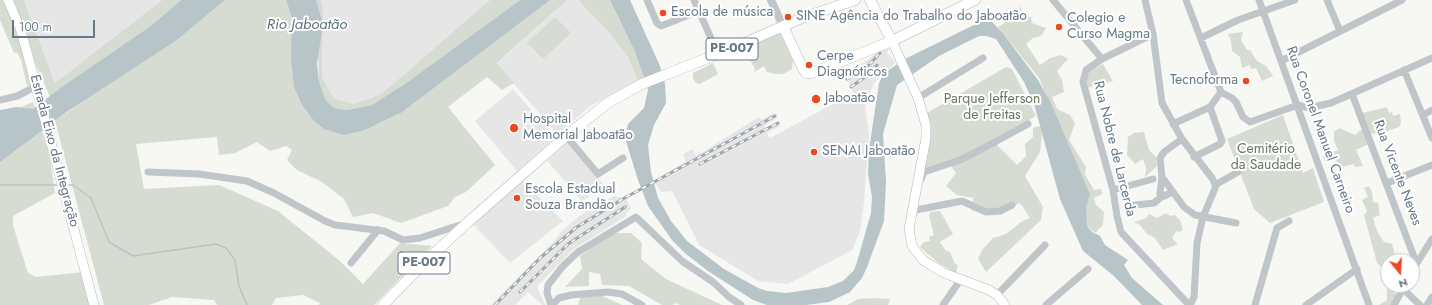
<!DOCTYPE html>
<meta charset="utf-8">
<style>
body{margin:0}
#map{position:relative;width:1432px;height:305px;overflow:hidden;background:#f7f7f4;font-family:Jost,sans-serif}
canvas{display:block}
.north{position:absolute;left:1380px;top:253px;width:40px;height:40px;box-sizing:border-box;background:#fff;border:1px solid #c1c9cf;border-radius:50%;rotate:162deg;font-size:11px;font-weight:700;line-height:16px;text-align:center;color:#657986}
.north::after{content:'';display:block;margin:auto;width:14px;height:18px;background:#eb4921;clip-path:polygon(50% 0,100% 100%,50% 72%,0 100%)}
.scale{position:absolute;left:12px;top:20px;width:83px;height:18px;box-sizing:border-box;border:2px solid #657986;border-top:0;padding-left:5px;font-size:12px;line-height:14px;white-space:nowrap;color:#657986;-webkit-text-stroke:3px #fff;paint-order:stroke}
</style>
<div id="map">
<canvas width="1432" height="305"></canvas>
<div class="north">N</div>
<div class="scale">100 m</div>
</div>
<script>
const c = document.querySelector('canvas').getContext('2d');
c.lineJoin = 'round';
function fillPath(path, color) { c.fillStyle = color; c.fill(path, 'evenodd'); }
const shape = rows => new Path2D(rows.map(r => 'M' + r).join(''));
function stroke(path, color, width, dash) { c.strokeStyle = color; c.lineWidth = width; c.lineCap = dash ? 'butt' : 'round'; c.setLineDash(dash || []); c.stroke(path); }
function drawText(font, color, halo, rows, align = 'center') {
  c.font = font + ' Jost,sans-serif'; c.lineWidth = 4; c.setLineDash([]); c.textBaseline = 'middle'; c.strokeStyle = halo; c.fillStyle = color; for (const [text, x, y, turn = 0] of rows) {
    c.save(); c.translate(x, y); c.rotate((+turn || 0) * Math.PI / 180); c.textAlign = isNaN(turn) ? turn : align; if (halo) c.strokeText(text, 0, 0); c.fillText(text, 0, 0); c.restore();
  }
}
fillPath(shape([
 [24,0,162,0,55,83],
 [321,0,490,0,381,94,354,104,334,100,322,77,323,8],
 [567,0,578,0,611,35,628,57,638,81,592,105,557,134,497,64],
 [888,45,889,49,887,53,896,62,874,83,865,106,869,134,864,202,860,231,852,250,788,284,758,281,699,245,672,191,661,192,654,181,686,161,683,154,693,149,696,156,759,117,761,120,774,113,777,118,764,125,766,128,778,122,780,126,767,133,770,138,854,93,845,76],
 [513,89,555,137,517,171,475,121],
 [567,143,605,186,582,201,547,161],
 [518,176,563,221,510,263,469,220],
 [615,196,626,199,631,209,628,211,625,217,574,249,537,286,545,305,542,305,528,292,515,305,491,305,557,238,562,230,594,205]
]), '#e5e6e5');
fillPath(shape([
 [0,0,3,0,12,18,34,83,27,86,21,60,17,52,14,53,0,20],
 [8,0,24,0,55,83,162,0,181,0,152,25,63,86,50,97],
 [225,0,286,0,292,18,302,106,375,125,401,113,546,2,550,0,567,0,497,63,514,83,502,90,487,77,448,107,495,165,466,192,455,197,448,206,401,223,373,213,353,217,344,199,322,182,297,170,287,160,292,150,286,146,270,151,257,142,235,153,219,155,217,137,136,144,144,189,219,185,278,211,340,261,363,284,400,243,432,246,374,305,319,305,320,303,303,295,276,298,272,305,217,305,214,300,172,297,149,305,104,305,55,121],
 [316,0,321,0,323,8,322,77,334,99,354,104,381,94,490,0,520,0,409,81,372,105,347,110,334,108,325,99,319,81],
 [578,0,610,0,635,52,644,79,638,81,628,57,611,35],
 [1020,7,1024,15,1031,17,1032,23,1046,28,1041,36,1033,38,1026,44,1040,65,1050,58,1061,55,1068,59,1057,71,1062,80,1064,92,1052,97,1057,109,1070,115,1075,123,1069,140,1086,167,1085,175,1094,190,1101,189,1102,194,1094,198,1096,205,1104,212,1103,225,1095,233,1087,226,1085,207,1090,194,1039,78,998,27,1006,22,1003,16],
 [555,17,571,33,543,59,527,43],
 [1243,32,1241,40,1247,50,1250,50,1257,61,1266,66,1273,76,1262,81,1256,68,1251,69,1250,65,1242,68,1240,57,1232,51,1231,40,1228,34],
 [780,33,793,60,792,69,783,74,775,74,767,72,764,66,754,72,755,69,746,53,748,47],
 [713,63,718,74,700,84,696,83,693,79,693,73],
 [1103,64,1113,81,1087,88,1086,77,1089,72],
 [1006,67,1012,69,1036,116,969,154,922,170,925,114],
 [33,102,50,157,55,193,13,216,13,225,28,273,36,277,84,272,92,305,0,305,0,116],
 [1387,107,1389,113,1392,112,1393,116,1400,114,1401,123,1399,127,1385,132,1371,134,1362,113],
 [1283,115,1303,173,1313,168,1324,202,1270,223,1254,209,1227,139],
 [1040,126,1042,134,1040,152,1025,176,1043,207,1041,220,986,272,978,259,982,250,993,238,1006,234,1021,222,1030,218,1020,203,997,213,972,211,973,198,957,195,946,186,956,173,951,166,996,144,1017,165,1026,156,1025,144,1033,137,1033,128],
 [1339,128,1355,135,1363,128,1369,144,1356,150,1363,166,1355,167,1354,164,1338,168,1336,159,1325,162,1323,156,1338,150,1334,141,1334,132],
 [1144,132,1149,150,1156,157,1157,166,1145,177,1146,168,1143,159,1135,164,1127,155,1128,137,1134,133],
 [1369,186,1372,192,1373,202,1378,203,1380,215,1373,218,1377,231,1384,242,1392,244,1396,261,1388,261,1388,285,1391,285,1396,295,1390,305,1379,305,1387,300,1387,288,1381,267,1377,263,1364,215,1367,211,1362,200,1368,197,1364,188],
 [940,211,953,234,940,242,945,250,950,252,955,264,958,265,956,273,938,263,920,247,924,242,930,241,929,237,934,235,929,215,931,212],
 [1166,213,1170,216,1175,215,1180,220,1183,229,1180,232,1176,231,1172,238,1178,244,1163,250,1155,238,1147,234,1140,225,1134,222,1146,218,1149,214,1157,218],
 [612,233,631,233,642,243,641,259,666,279,722,305,680,305,677,303,672,305,662,305,629,286,602,285,600,274,589,272,589,286,565,287,582,269,580,256],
 [581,296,602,296,622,305,578,305],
 [858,299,872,298,890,299,888,305,847,305]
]), '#d7dcd3');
fillPath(shape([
 [181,0,225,0,174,42,68,111,0,162,0,110,16,107,33,109,63,86,152,25],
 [286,0,316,0,323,24,317,64,319,81,325,99,334,108,347,110,372,105,409,81,520,0,550,0,401,113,362,131,344,135,324,129,314,121,302,105,294,87,291,58,292,18],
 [610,0,630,0,660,66,665,84,666,103,654,125,648,145,651,172,658,198,671,221,687,241,724,269,758,288,767,291,786,293,828,287,843,281,854,270,857,262,871,213,872,197,868,174,869,150,879,83,883,75,890,69,907,58,982,21,991,21,1002,32,1038,80,1050,101,1090,194,1086,207,1087,226,1092,232,1100,236,1105,245,1128,260,1124,265,1132,278,1163,305,1142,305,1114,276,1083,251,1060,199,1034,104,1024,82,996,39,986,36,979,36,939,56,897,85,883,134,886,182,884,221,867,267,862,278,850,292,829,302,806,305,767,305,753,300,708,271,686,254,672,240,648,206,638,180,625,138,628,124,644,108,648,90,635,52]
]), '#b7c5c8');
stroke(shape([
 [0,185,59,185],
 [65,185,73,185,91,198,109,242,133,256,216,244,226,248,235,260,239,286,247,305]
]), '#b7c5c8', 1.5);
const secondary = shape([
 [8,0,20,28,27,52,94,305],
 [892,41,918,98,926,125,926,138,909,229,912,246,923,260,932,266,944,273,989,290,997,295,1005,305]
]);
const primary = shape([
 [870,0,892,41],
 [783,26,802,67,806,73,812,73,892,41,975,0],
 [383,305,427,260,467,223,566,136,609,102,642,84,728,50,802,18,855,0]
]);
stroke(secondary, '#b2b9bd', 10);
stroke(primary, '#b3b9bd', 11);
stroke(shape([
 [647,0,657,23,661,26,699,11],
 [694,0,718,54],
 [1053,0,1102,59,1086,70,1083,82,1113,190,1117,216,1121,232,1189,305],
 [1145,0,1153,34,1162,103,1182,139,1212,178,1216,186,1203,217,1197,243,1194,297,1190,305],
 [1186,0,1221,92,1232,98,1236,102,1243,117,1250,122,1298,105,1309,108,1331,103,1432,58],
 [1259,0,1369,305],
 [1327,0,1340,31],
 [1201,38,1238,20,1295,0],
 [1102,59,1153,34],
 [1281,61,1402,0],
 [1404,70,1432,138],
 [1352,94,1416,262],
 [918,98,983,58],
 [0,100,17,96,37,86],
 [1210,107,1221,92],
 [1423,115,1432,110],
 [1173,124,1210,107],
 [566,136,598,174,623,158],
 [1194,157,1220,144,1222,141,1210,107],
 [148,172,199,174,247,181,274,193,325,221,335,225,384,231,403,240,420,238,463,224],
 [1162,177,1173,192,1162,197,1160,194,1162,177,1160,158,1164,152,1182,139],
 [921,179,924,172,960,160,982,149,1028,124],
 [1387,183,1432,165],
 [1215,185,1238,172],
 [1113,190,1153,179],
 [1173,192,1184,207,1195,215,1236,223],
 [1127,206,1154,203,1161,197],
 [911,211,962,201,986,212,1000,211,1012,205],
 [351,263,378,230],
 [1412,271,1432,239],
 [1403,289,1420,305],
 [997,295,1045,245],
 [551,305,547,293,548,285,563,266,578,252,636,217,682,261,713,282,729,297,741,305],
 [552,305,559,298,571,295,608,292,622,294,642,305],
 [943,305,961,279],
 [1046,305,1088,269],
 [1255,305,1277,228,1289,221],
 [1306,305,1357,269],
 [1394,305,1405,285],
 [1427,305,1432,297]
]), '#c0c5c9', 7);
stroke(shape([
 [771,0,783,26]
]), '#c0c5c9', 8);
stroke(secondary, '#fff', 9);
stroke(primary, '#fff', 10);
const rail = shape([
 [847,79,869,65,880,53],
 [851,87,865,77,877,65],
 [700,164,778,123],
 [520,292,568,244,625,207],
 [495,305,540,258,577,227,621,200,775,116]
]);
stroke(rail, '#9fa7ad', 3);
stroke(rail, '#fff', 1.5, [4.5]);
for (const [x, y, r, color] of [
 [663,13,4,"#eb4921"],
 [788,17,4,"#eb4921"],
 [1059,27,4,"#eb4921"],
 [809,65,4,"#eb4921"],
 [1246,81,4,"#eb4921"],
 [816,99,5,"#eb4921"],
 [514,128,5,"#eb4921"],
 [814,152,4,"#eb4921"],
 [517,198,4,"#eb4921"]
]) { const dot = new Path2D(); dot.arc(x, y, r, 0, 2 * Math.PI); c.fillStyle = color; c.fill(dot); stroke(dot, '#fff', 1.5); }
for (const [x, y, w] of [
 [732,49,52],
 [424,263,52]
]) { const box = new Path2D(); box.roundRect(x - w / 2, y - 11, w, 22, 3); c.fillStyle = '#fff'; c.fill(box); stroke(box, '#657986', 1); }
drawText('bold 13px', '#657986', null, [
 ["PE-007",732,49],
 ["PE-007",424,263]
]);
drawText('14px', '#657986', '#fff', [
 ["Escola de música",671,13],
 ["SINE Agência do Trabalho do Jaboatão",796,17],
 ["Colegio e",1067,19],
 ["Curso Magma",1067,35],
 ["Cerpe",817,57],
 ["Diagnóticos",817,73],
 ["Tecnoforma",1238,81,"right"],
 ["Jaboatão",825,99],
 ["Hospital",523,120],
 ["Memorial Jaboatão",523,136],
 ["SENAI Jaboatão",822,152],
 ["Escola Estadual",525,190],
 ["Souza Brandão",525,206]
], 'left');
drawText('14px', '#667860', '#fff', [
 ["Parque Jefferson",992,100],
 ["de Freitas",992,116],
 ["Cemitério",1266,150],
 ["da Saudade",1266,166]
]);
drawText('14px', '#657986', '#fff', [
 ["Rua Coronel Manuel Carneiro",1320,130,70],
 ["Rua Nobre de Larcerda",1114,149,76],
 ["Estrada Eixo da Integração",54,151,75],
 ["Rua Vicente Neves",1397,173,69]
]);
drawText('italic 15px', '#5c747c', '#fff', [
 ["Rio Jaboatão",307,25]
]);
</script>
